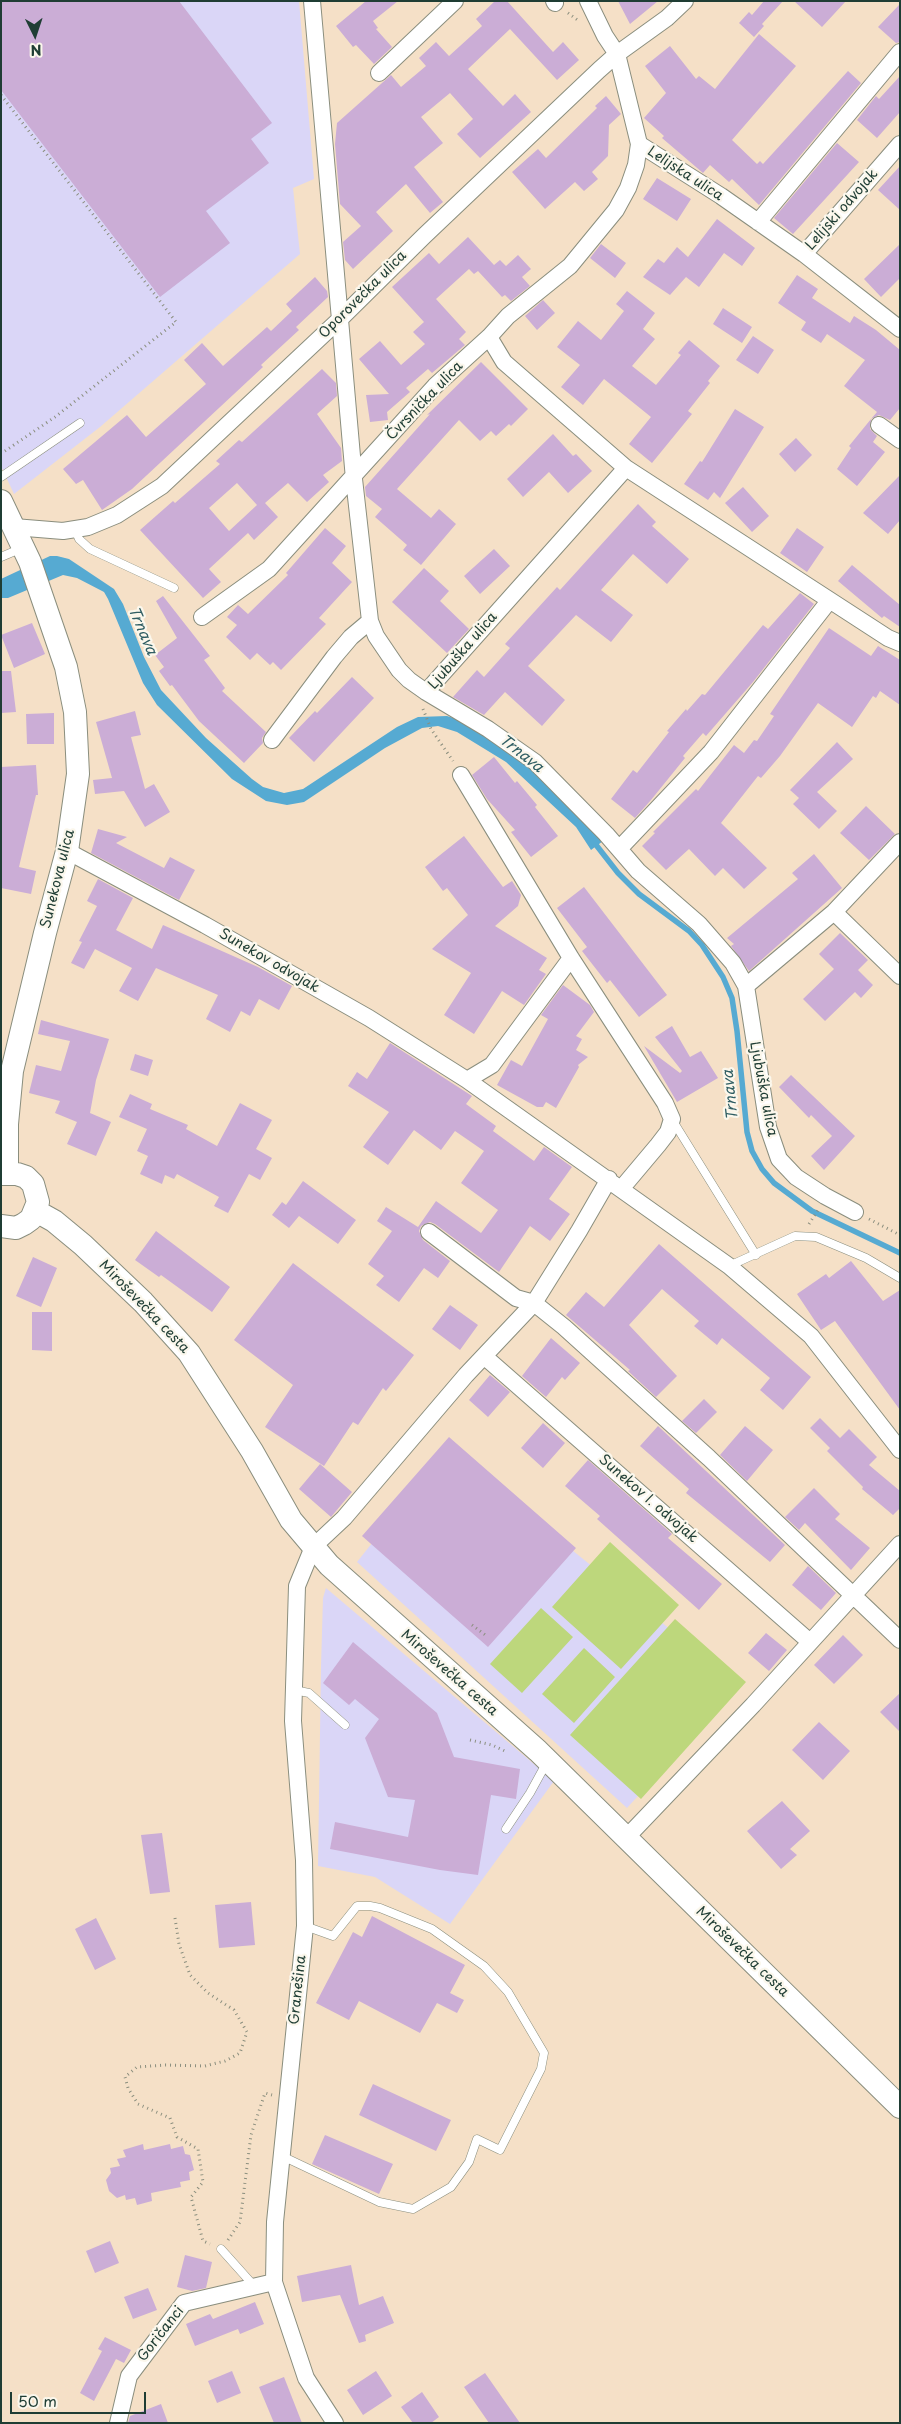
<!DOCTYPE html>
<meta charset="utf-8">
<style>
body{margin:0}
#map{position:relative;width:901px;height:2424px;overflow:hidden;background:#f5e0c7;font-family:"Playpen Sans",sans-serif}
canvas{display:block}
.frame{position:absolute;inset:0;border:2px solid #1f3d34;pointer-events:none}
.north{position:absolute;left:10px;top:10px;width:50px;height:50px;-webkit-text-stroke:4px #fbf7ec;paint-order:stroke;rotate:176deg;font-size:14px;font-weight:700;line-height:20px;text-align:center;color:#1f3d34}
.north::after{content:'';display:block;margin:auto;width:18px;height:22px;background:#1f3d34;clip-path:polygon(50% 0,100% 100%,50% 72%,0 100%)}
.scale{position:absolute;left:10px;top:2392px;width:136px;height:22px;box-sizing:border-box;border:2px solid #1f3d34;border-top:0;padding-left:6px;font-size:15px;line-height:18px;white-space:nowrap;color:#1f3d34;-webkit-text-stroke:4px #fbf7ec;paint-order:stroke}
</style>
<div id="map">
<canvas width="901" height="2424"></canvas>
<div class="frame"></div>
<div class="north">N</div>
<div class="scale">50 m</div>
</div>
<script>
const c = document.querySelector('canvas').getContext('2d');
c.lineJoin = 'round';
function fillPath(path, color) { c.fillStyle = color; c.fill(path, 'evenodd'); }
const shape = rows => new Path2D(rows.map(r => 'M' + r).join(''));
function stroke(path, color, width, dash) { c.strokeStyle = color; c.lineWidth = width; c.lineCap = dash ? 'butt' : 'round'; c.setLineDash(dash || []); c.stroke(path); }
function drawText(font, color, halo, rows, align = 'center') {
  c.font = font + ' "Playpen Sans",sans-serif'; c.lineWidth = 4.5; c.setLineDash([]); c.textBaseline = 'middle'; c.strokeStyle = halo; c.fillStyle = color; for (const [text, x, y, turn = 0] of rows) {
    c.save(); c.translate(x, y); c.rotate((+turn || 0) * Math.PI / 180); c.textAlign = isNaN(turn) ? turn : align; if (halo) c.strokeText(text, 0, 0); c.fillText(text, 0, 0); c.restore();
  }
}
fillPath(shape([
 [1,1,299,1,314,179,293,188,300,254,100,427,14,494,1,466],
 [447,1449,739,1685,627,1808,357,1562],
 [326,1588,554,1781,450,1924,375,1877,318,1866,321,1666,323,1598]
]), '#dad6f7');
fillPath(shape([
 [610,1542,679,1605,621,1669,552,1607],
 [541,1608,573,1637,522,1693,490,1664],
 [675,1619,746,1682,641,1799,570,1735],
 [584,1648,615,1677,574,1723,542,1694]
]), '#bdd77c');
fillPath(shape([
 [50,556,57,556,69,559,114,589,123,604,144,657,161,690,206,738,252,779,263,787,284,793,303,789,397,727,418,717,447,716,460,720,519,758,603,841,591,850,576,827,506,762,457,732,438,726,422,728,385,748,304,802,287,805,266,801,232,779,157,705,143,683,108,599,104,592,77,578,63,575,8,598,1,598,1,579]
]), '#56aad2');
stroke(shape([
 [593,841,618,873,639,894,689,931,702,945,723,977,732,998,737,1031,747,1132,752,1151,762,1169,774,1183,812,1211,900,1253]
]), '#56aad2', 5.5);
fillPath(shape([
 [1,1,179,1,272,123,251,139,269,163,206,211,230,243,160,297,1,90],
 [366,1,398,1,373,21,378,28,376,29,392,47,374,64,356,45,353,47,336,26],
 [495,1,507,1,553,52,563,42,579,60,557,80,510,29,468,69,503,106,515,94,531,112,480,158,457,134,473,119,450,93,421,117,443,143,414,167,443,202,430,213,406,184,376,212,393,231,353,269,345,260,343,242,361,226,340,204,335,144,337,123,391,75,401,87,426,66,419,58,436,42,449,56,482,26,476,19],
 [618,1,658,1,630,24],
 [764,1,783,1,762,24,764,26,754,37,739,23,749,12,752,15],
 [794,1,846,1,822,27],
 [900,4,900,42,896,43,878,27],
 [759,34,796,66,732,140,757,164,760,161,763,164,848,71,861,83,759,205,732,179,729,182,710,165,703,173,662,138,664,136,644,118,666,93,645,66,670,46,696,79,699,76,715,89],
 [900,76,900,112,877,138,857,120,876,96,879,99],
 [606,96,621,114,609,125,608,156,592,172,598,179,584,191,575,182,545,209,512,172,538,149,546,158,597,108,595,106],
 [837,143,859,162,793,234,774,218],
 [900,166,900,210,878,190],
 [657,178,691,199,677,221,643,199],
 [717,219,755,248,742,266,724,253,699,287,686,277,670,295,643,277,658,259,664,263,677,247,688,257],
 [468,237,494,265,500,260,506,266,518,255,531,269,522,277,530,286,511,301,505,295,502,297,478,271,474,274,469,269,436,299,466,332,459,339,465,345,432,373,428,369,406,388,410,392,387,412,388,420,370,422,366,395,389,394,359,359,380,341,401,365,425,344,413,332,424,322,392,287,429,253,439,264],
 [601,244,626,263,615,278,590,258],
 [900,244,900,278,881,297,864,279],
 [797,275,818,289,812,298,850,323,854,316,876,330,900,350,900,408,890,420,879,415,871,419,877,412,844,386,865,360,827,334,821,343,801,330,806,322,778,303],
 [315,277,327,291,328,297,296,327,299,330,261,365,263,367,132,489,102,510,83,480,76,484,63,469,127,415,146,437,206,384,184,360,202,343,223,366,267,327,271,331,292,311,286,304],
 [627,291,655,313,643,329,655,339,632,366,656,385,681,355,678,353,689,340,720,366,708,381,710,383,688,411,692,414,652,463,629,444,651,417,604,379,583,405,561,387,580,365,557,347,578,321,601,340,624,311,616,304],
 [543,300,555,313,537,330,525,316],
 [723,308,752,327,742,343,713,324],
 [753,336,774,350,758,374,736,360],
 [481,362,528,409,511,426,509,424,496,436,491,431,480,441,459,420,397,489,431,518,439,509,456,524,421,565,403,550,407,545,375,517,382,509,366,496,365,487,430,414,427,415],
 [322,369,336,383,337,396,317,414,341,448,342,461,323,475,329,482,307,502,288,483,265,503,278,517,254,540,248,533,209,569,221,582,203,598,140,530,173,501,175,503,220,464,216,461,239,440,242,442],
 [237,483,257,505,229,531,209,508],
 [735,409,764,427,720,498,714,492,708,500,684,484,700,461,702,462],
 [871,419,870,429,877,436,873,442,885,452,857,486,837,469,851,448,849,446],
 [553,434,573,456,576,454,592,471,568,493,549,472,523,497,507,479],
 [796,438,812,455,795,472,779,454],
 [900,475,900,520,888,534,863,513],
 [743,487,769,516,752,532,725,503],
 [638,504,656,522,652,526,689,559,667,584,633,554,601,590,633,615,611,642,576,615,528,666,565,700,542,726,505,692,484,715,453,697,477,670,484,677,510,648,505,644,557,587,560,590],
 [325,528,346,546,332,563,352,582,319,618,326,624,281,670,273,662,270,665,257,653,250,660,226,637,237,625,227,617,238,605,248,614,288,575,286,573],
 [797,528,824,547,807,572,780,553],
 [494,549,510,566,480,594,464,576],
 [852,565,900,605,900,627,884,616,882,618,838,581],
 [424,568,449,591,440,601,469,629,447,653,392,602],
 [800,593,814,604,753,682,706,736,703,733,683,756,685,758,651,800,635,818,611,799,633,770,637,773,669,732,667,731,686,709,687,711,702,694,705,695,763,625,768,629],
 [163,596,210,656,204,660,225,688,222,691,266,732,262,738,263,743,244,763,199,721,172,685,170,686,159,671,164,667,155,655,177,638,156,601],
 [32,623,45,654,14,668,1,635],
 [829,628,871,656,878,646,900,660,900,705,880,691,876,698,873,696,852,727,818,703,780,756,761,778,758,776,721,823,767,868,744,889,723,868,715,876,689,849,666,870,642,846,655,833,653,832,696,789,698,791,734,745,744,753,754,740,757,741,774,716,770,714],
 [1,671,11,671,16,712,1,713],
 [352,677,374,698,314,762,289,738,315,711,317,713],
 [135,711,141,735,131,737,145,789,154,784,170,812,145,827,124,791,95,794,93,780,112,778,96,722],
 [54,713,54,744,27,744,26,714],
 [837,742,853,759,817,792,837,811,819,829,793,804,799,798,790,790],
 [494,757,515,783,517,781,537,805,535,807,558,836,531,857,511,832,515,830,487,799,472,775],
 [36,765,38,795,36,795,19,867,36,871,31,894,1,888,1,767],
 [866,806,895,834,869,860,840,833],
 [98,829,127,837,116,843,164,868,170,857,195,870,179,900,91,853],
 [464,836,503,887,512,881,521,895,518,906,495,926,547,958,539,970,546,974,524,1005,502,991,474,1034,444,1015,471,973,432,949,468,915,447,888,443,891,425,867],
 [814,854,842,888,749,971,731,946,734,944,727,938,798,879,792,873],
 [98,879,133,898,116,930,152,949,163,925,258,967,292,986,279,1010,259,999,250,1016,241,1011,230,1032,206,1019,218,995,156,968,138,1001,119,991,132,968,95,949,84,969,71,963,82,942,79,941,97,906,87,901],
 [584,887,667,995,639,1017,610,980,607,983,582,951,587,947,557,908],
 [840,933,868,960,858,970,873,985,861,998,855,992,825,1021,803,999,834,969,819,954],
 [563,985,590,1005,594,1012,576,1036,582,1039,576,1050,588,1057,578,1065,579,1067,556,1108,546,1102,543,1107,537,1107,497,1085,511,1060,522,1066,548,1019,541,1015],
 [41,1020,109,1039,96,1080,90,1113,111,1122,96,1156,67,1144,77,1122,55,1113,60,1101,29,1093,36,1065,61,1071,70,1041,38,1034],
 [672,1026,690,1057,701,1051,718,1078,677,1102,644,1046,680,1073,682,1071,655,1037],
 [390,1043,472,1096,466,1104,496,1126,493,1131,534,1161,544,1147,572,1167,549,1199,570,1214,550,1241,530,1226,499,1272,435,1224,430,1222,421,1226,419,1231,423,1240,450,1261,438,1278,424,1268,399,1302,376,1285,384,1276,368,1264,392,1231,377,1221,386,1207,418,1227,436,1201,481,1233,498,1210,461,1183,484,1151,455,1131,441,1150,414,1130,388,1165,363,1147,389,1112,348,1086,357,1072,367,1079],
 [135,1054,153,1060,148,1076,130,1070],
 [791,1075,855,1136,824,1170,811,1156,832,1136,811,1115,809,1118,779,1087],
 [130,1094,152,1104,150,1109,188,1125,186,1129,217,1146,240,1103,272,1120,256,1149,272,1158,260,1180,249,1174,228,1213,214,1206,219,1197,177,1174,174,1179,165,1175,162,1184,140,1174,148,1156,137,1151,147,1129,119,1117],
 [303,1181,356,1220,338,1244,299,1216,289,1228,272,1215,282,1202,286,1205],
 [156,1231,230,1287,212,1312,161,1275,159,1277,135,1260],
 [659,1244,811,1377,783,1410,760,1390,770,1378,722,1338,717,1345,694,1326,699,1321,662,1289,629,1325,677,1376,656,1397,628,1371,630,1370,566,1315,586,1292,604,1307],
 [33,1257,57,1268,41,1307,16,1296],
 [851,1261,883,1301,900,1290,900,1410,835,1321,821,1330,797,1294,826,1274,829,1278],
 [293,1263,414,1355,386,1391,383,1388,358,1425,353,1422,324,1466,265,1427,293,1385,234,1340],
 [450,1305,478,1325,460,1350,432,1329],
 [32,1312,52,1312,52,1351,32,1350],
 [551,1338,580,1363,565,1380,562,1377,546,1397,522,1376],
 [490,1375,510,1392,488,1417,469,1400],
 [704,1399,717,1412,696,1433,682,1421],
 [820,1418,840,1438,849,1429,877,1457,869,1465,900,1491,900,1508,893,1515,862,1489,863,1487,827,1451,830,1448,810,1428],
 [543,1423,565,1443,543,1468,521,1448],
 [658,1426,785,1545,770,1562,686,1493,689,1489,640,1446],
 [745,1426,773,1450,747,1481,720,1455],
 [449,1437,576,1548,488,1647,362,1536],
 [588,1460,672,1534,668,1538,722,1584,699,1610,597,1519,600,1516,565,1486],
 [320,1464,352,1492,331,1517,299,1489],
 [814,1488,840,1514,835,1519,870,1548,851,1570,805,1523,799,1530,785,1517],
 [808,1566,836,1593,821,1610,792,1585],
 [766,1633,787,1650,769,1671,748,1653],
 [843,1635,863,1655,834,1684,814,1665],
 [353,1642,437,1713,454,1757,520,1769,516,1799,491,1795,478,1875,440,1870,330,1849,335,1822,408,1837,415,1800,388,1797,365,1738,379,1719,355,1699,349,1705,323,1683],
 [900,1693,900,1732,880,1712],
 [819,1722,850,1751,823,1780,792,1750],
 [782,1801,810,1831,790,1849,797,1855,781,1869,747,1831],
 [162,1833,170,1892,150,1894,141,1835],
 [251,1902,255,1945,219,1948,215,1905],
 [372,1916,465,1965,450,1993,464,2000,457,2013,437,2003,420,2033,359,2001,349,2020,316,2003,353,1932,362,1937],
 [96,1918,116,1959,95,1970,75,1929],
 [373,2084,451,2120,436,2151,359,2115],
 [325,2135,393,2164,379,2194,312,2164],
 [143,2144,144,2150,170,2144,171,2149,183,2146,185,2154,190,2155,194,2170,189,2172,190,2180,180,2182,181,2187,151,2193,152,2201,137,2205,135,2198,126,2200,125,2195,117,2198,109,2191,106,2180,111,2173,110,2168,120,2166,117,2159,126,2157,123,2150],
 [110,2241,119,2263,95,2273,86,2251],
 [185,2255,212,2262,206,2288,192,2291,177,2287],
 [351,2265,359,2305,383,2296,394,2323,365,2335,366,2341,359,2343,340,2295,302,2302,297,2276],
 [148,2288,157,2310,133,2319,124,2297],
 [255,2302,264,2324,240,2334,238,2329,195,2346,186,2324,210,2314,213,2319],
 [105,2337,131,2350,124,2363,116,2359,94,2401,80,2393,102,2351,98,2349],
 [232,2371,241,2393,217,2403,208,2381],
 [376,2371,392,2396,363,2415,347,2390],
 [485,2373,520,2423,489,2423,464,2387],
 [284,2377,302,2423,274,2423,259,2387],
 [422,2392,439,2417,431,2423,413,2423,401,2407],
 [161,2404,168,2423,128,2423,130,2416]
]), '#cbadd6');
const service = shape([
 [1,477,80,423],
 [75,530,79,539,90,549,174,588],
 [1,557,22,548],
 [673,1121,756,1255],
 [729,1266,795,1236,816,1237,866,1258,900,1278],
 [294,1690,309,1693,345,1725],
 [506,1829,530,1793,547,1762],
 [282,2156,379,2202,413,2209,451,2187,469,2162,477,2139,500,2150,541,2069,544,2053,508,1992,484,1966,432,1929,380,1908,370,1906,357,1906,333,1936,305,1926],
 [221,2249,255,2287]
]);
const minor = shape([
 [312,1,354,479,370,621],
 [554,1,555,3],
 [588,1,605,36,617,54,639,144,721,196,804,254,900,329],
 [379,73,455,1],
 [758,222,900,52],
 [804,254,900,144],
 [489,337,504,362,626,468,888,638,900,643],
 [879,425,900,440],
 [626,468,426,692,488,729,535,762,606,834,638,871,699,924,733,963,746,986,768,1127,779,1159,796,1177,825,1196,855,1212],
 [14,527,63,531,88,527,117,515,162,486,340,319,424,236,599,70,617,54,667,18,685,1],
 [202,617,269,569,435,386,489,337,508,316,570,266,616,210,628,188,636,165,639,144],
 [272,740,334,657,351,637,370,621,376,636,399,670,409,680,426,692],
 [461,775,571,958,665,1103,672,1119,668,1132,658,1145,621,1189],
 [619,849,711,752,829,601],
 [67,851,205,925,369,1018,467,1080,729,1266,811,1336,900,1450],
 [834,912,900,976],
 [746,986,834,912,900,842],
 [467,1080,492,1065,571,958],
 [429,1232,516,1298,534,1303,564,1327,709,1458,900,1640],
 [485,1357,810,1642],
 [626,1838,753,1705,900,1544],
 [118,2423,129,2376,184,2303,274,2282],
 [335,2423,306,2378,274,2282,275,2222,305,1926,304,1860,293,1721,297,1586,313,1547,344,1518,466,1375,534,1303,579,1231,609,1179]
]);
const secondary = shape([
 [1,501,30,562,66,667,75,712,78,774,67,851,45,933,12,1071,7,1124,7,1173],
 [1,1174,17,1174,26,1177,33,1184,38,1202,31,1219,24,1224,16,1228,1,1226],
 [36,1211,54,1221,83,1245,143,1302,189,1353,252,1451,291,1520,329,1565,538,1751,900,2107]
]);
stroke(service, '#8a8e7e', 9);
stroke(minor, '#8a8e7e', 18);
stroke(secondary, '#8a8e7e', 24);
stroke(shape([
 [568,13,579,21],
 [1,95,176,322,55,417,2,453],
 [423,709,431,729,453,761],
 [869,1219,900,1235],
 [809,1224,818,1210],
 [472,1625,488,1637],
 [470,1740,492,1745,507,1752],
 [175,1918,179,1944,190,1975,208,1993,234,2010,247,2032,240,2053,225,2061,205,2066,166,2065,137,2067,125,2077,128,2088,138,2104,170,2118,177,2137,198,2149,203,2182,191,2197,203,2241,210,2244],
 [228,2240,240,2222,251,2135,265,2093,272,2095]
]), '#8a8e7e', 3, [1, 4]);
stroke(service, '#fff', 8);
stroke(minor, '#fff', 16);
stroke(secondary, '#fff', 22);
drawText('14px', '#1f3d34', '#fbf7ec', [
 ["Lelijska ulica",685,174,33],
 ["Lelijski odvojak",842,210,-49],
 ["Oporovečka ulica",363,295,-45],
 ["Čvrsnička ulica",425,401,-46],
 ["Ljubuška ulica",463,651,-49],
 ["Sunekova ulica",58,879,-76],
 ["Sunekov odvojak",269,961,30],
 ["Ljubuška ulica",763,1089,79],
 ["Miroševečka cesta",144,1307,46],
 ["Sunekov I. odvojak",648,1499,41],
 ["Miroševečka cesta",449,1673,41],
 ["Miroševečka cesta",742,1952,44],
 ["Granešina",298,1990,-84],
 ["Goričanci",161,2334,-52]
]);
drawText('italic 15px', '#305e63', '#fbf7ec', [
 ["Trnava",142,631,67],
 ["Trnava",521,754,38],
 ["Trnava",731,1095,-96]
]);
</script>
